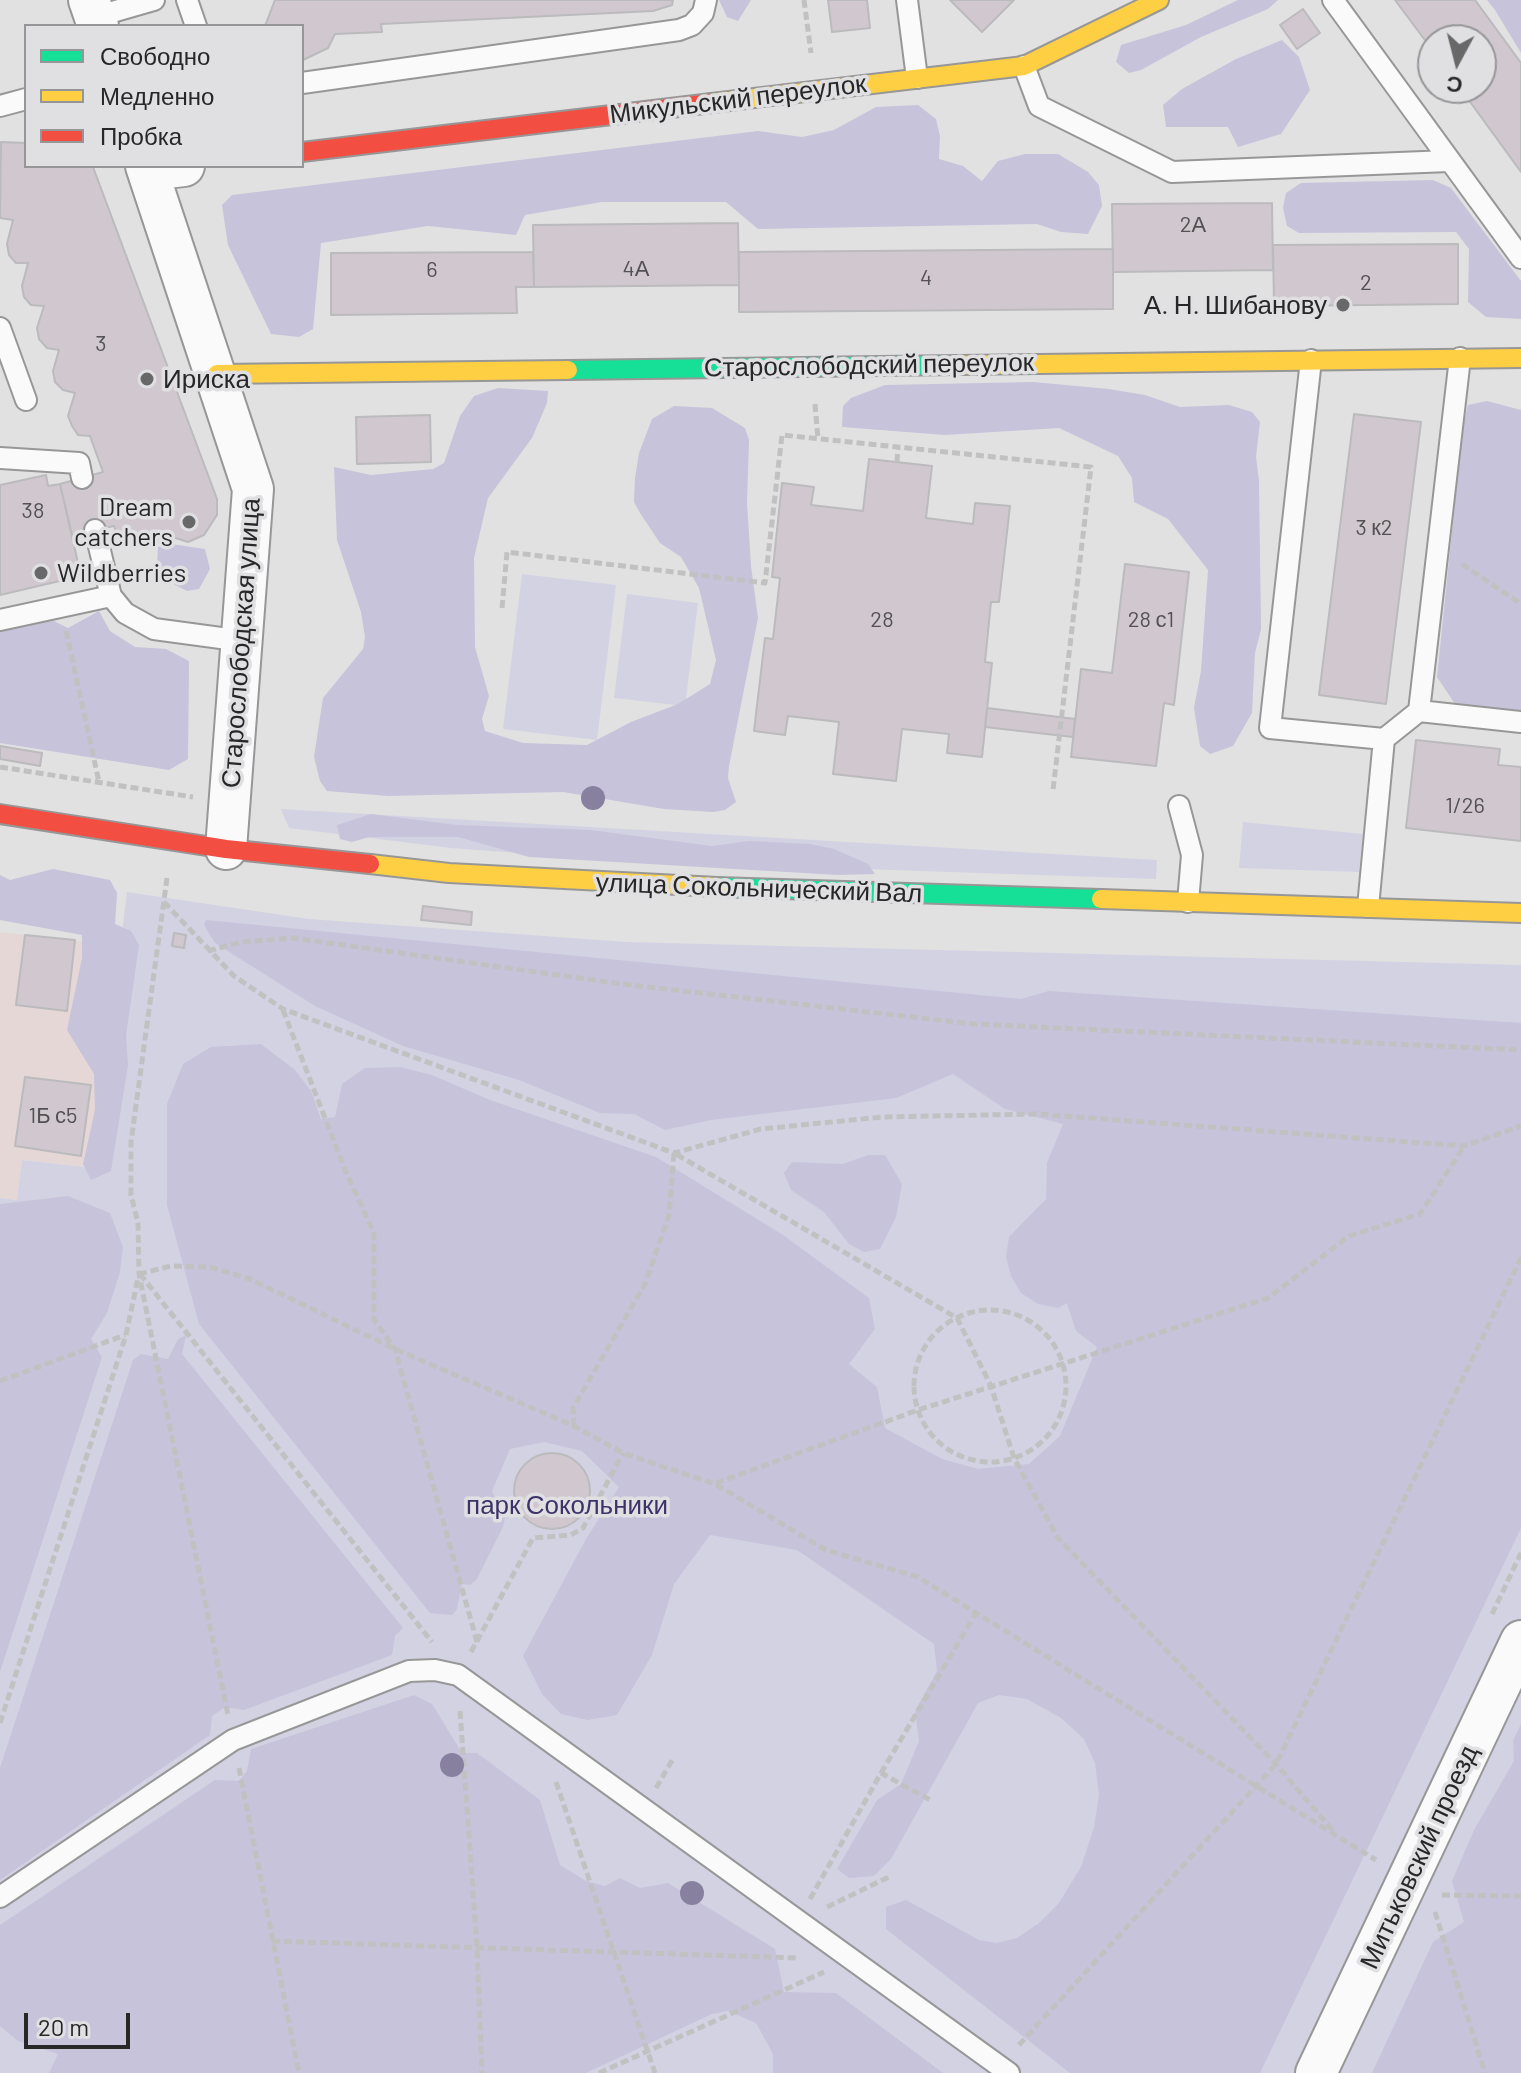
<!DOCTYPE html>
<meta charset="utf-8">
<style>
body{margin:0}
#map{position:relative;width:1521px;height:2073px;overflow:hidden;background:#e1e1e2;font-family:Barlow,sans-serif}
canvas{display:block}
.legend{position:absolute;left:24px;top:24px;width:280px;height:144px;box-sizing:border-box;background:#e0e0e3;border:2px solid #969698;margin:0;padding:10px 14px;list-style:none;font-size:24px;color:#272728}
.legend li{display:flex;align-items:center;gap:16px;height:40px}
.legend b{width:40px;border:2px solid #969698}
.north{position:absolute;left:1417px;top:24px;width:80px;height:80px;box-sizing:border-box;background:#e0e0e3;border:2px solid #969698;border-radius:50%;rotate:187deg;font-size:22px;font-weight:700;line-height:32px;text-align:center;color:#272728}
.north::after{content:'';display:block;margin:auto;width:28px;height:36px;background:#686869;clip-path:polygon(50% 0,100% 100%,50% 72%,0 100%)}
.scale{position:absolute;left:24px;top:2013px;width:106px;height:36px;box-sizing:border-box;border:4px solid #272728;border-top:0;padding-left:10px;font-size:24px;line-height:28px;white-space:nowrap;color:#272728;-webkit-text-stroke:6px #e0e0e3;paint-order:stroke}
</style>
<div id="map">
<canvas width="1521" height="2073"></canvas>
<ul class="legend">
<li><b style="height:10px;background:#16e098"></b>Свободно</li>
<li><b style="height:10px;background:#ffcf43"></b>Медленно</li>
<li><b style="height:10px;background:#f24e42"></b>Пробка</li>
</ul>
<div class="north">С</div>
<div class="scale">20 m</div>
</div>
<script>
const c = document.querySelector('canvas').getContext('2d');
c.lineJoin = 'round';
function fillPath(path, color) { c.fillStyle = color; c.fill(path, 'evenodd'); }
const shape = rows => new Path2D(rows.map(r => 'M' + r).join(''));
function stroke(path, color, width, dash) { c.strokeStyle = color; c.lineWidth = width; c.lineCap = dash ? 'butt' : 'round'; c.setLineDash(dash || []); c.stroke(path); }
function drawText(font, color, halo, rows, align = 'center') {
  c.font = font + ' Barlow,sans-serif'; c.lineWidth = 7; c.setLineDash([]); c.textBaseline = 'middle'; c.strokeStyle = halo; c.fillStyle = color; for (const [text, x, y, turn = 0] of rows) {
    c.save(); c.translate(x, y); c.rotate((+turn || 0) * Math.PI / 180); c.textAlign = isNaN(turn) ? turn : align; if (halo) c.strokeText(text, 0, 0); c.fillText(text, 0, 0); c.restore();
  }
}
fillPath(shape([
 [0,932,120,946,93,1168,22,1160,17,1200,0,1198]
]), '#e6d7d7');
fillPath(shape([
 [522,574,616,585,597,740,503,729],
 [627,594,698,603,685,706,614,698],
 [281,809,1157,860,1156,879,627,861,451,848,289,828],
 [1243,822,1363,834,1359,872,1239,868],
 [127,892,309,919,627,942,1521,965,1521,2073,0,2073,0,1198,17,1200,22,1160,93,1168]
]), '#d3d2e3');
fillPath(shape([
 [719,0,751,0,738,21,727,17],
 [1238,0,1278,0,1268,9,1201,37,1141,70,1129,73,1116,62,1121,45,1186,25],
 [1487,0,1521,0,1521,53,1495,10],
 [1282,40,1299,57,1310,90,1281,134,1238,147,1228,127,1166,127,1163,105,1182,89,1236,59],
 [918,105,936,119,940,136,939,159,963,166,982,181,998,161,1025,154,1058,154,1088,172,1099,185,1102,206,1088,234,1061,232,1037,224,758,229,726,202,602,202,525,215,516,235,428,226,321,243,313,329,299,337,271,334,228,245,222,205,232,195,758,131,802,137,834,130,876,107],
 [1433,180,1451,188,1521,281,1521,319,1486,317,1468,302,1469,249,1456,232,1299,233,1287,226,1283,208,1286,193,1301,183],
 [1033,382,1109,389,1145,395,1180,407,1229,405,1252,412,1260,422,1256,457,1259,481,1261,629,1255,653,1252,713,1233,746,1210,754,1200,746,1194,708,1201,671,1208,570,1168,519,1134,502,1132,478,1118,456,1059,428,945,435,842,427,843,406,851,398,885,385],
 [498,388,548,391,547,403,532,438,488,498,474,558,475,647,489,696,482,719,485,731,523,743,587,745,631,722,678,704,710,684,716,660,699,588,681,557,660,543,640,513,634,502,635,478,639,453,652,419,674,406,712,408,745,428,749,440,747,503,751,566,758,618,729,766,728,778,736,802,725,810,713,812,664,809,563,792,388,796,327,791,320,781,314,757,323,698,363,649,365,637,361,612,337,540,334,467,371,475,433,469,444,463,460,416,474,396],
 [1487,401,1521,410,1521,715,1457,707,1437,677,1463,425,1468,405],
 [171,544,205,549,210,569,199,589,187,591,175,585,157,565,158,547],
 [99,611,110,631,135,647,166,649,189,661,188,759,169,770,0,743,0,628,54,621,68,628],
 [371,814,457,825,591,830,712,846,749,841,810,844,834,849,868,864,875,874,838,875,529,857,458,837,369,837,352,842,340,839,337,825],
 [53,869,110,880,117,893,115,924,131,931,139,945,126,1036,128,1065,111,1171,91,1180,83,1164,95,1110,94,1074,67,1030,82,958,82,935,0,920,0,875,10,880],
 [206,920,1021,999,1049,991,1521,1023,1521,1528,1260,2073,1070,2073,886,1929,886,1907,906,1900,979,1940,997,1943,1017,1938,1039,1923,1059,1903,1081,1867,1094,1827,1099,1795,1095,1763,1084,1739,1061,1718,1027,1699,999,1695,978,1703,891,1859,874,1876,849,1878,837,1869,877,1800,901,1784,919,1741,915,1711,937,1671,934,1644,797,1550,710,1535,674,1584,652,1655,617,1715,588,1720,561,1714,542,1694,523,1656,586,1539,619,1487,582,1451,544,1442,510,1449,492,1491,505,1518,503,1527,477,1579,470,1585,462,1584,457,1609,452,1615,430,1613,199,1324,167,1205,167,1104,183,1064,211,1047,261,1044,295,1070,311,1091,321,1119,335,1117,342,1084,365,1068,400,1067,432,1075,490,1100,656,1157,783,1235,869,1298,875,1329,849,1364,877,1387,885,1428,942,1459,978,1469,1029,1464,1060,1436,1097,1347,1076,1331,1067,1303,1058,1308,1038,1304,1021,1293,1011,1276,1006,1257,1009,1237,1046,1199,1047,1163,1063,1124,1005,1109,953,1074,896,1098,711,1120,665,1130,634,1114,600,1113,519,1080,403,1046,315,1006,215,943,204,925],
 [868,1155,885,1155,902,1184,896,1217,880,1249,864,1252,849,1244,824,1212,791,1190,784,1173,792,1162,843,1164],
 [68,1196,110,1213,123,1247,120,1272,107,1313,91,1339,102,1357,0,1672,0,1204],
 [186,1335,182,1354,403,1628,395,1636,392,1655,244,1710,225,1707,212,1716,210,1735,0,1880,0,1768,133,1360,141,1354,168,1359,178,1339],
 [414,1695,432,1704,462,1753,477,1753,540,1800,560,1865,586,1881,605,1886,620,1878,640,1888,668,1883,775,1949,784,1992,836,1993,943,2073,773,2073,773,2054,756,2023,728,2011,712,2014,586,2073,49,2073,58,2054,18,2041,0,2026,0,1925,215,1780,239,1781,247,1771,251,1749],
 [1521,1724,1521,2073,1372,2073,1433,1942,1464,1922,1452,1881,1474,1830,1514,1761,1513,1741]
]), '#c7c3db');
const building = shape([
 [275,0,673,0,672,5,653,11,381,24,382,32,335,34,328,48,303,60,302,26,265,26,275,0],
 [828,0,867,0,870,28,832,32,828,0],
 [950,0,1014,0,982,32,950,0],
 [1395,0,1475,0,1521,63,1521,172,1460,88,1481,88,1481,40,1433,40,1433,51,1395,0],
 [1303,9,1320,33,1297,49,1280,25,1303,9],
 [1,142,26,143,26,166,96,166,93,167,217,499,217,515,204,535,188,542,166,535,157,544,142,541,138,534,116,532,114,526,72,535,60,484,103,472,90,436,78,435,72,426,68,416,75,393,63,390,55,382,53,371,59,350,47,348,39,339,37,328,44,306,31,305,24,297,22,286,28,263,16,263,9,255,7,244,13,220,0,218,1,142],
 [1272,203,1273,270,1113,272,1112,204,1272,203],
 [738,223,739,285,534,287,533,225,738,223],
 [1458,244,1458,304,1274,306,1273,245,1458,244],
 [1113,249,1113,309,739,312,739,252,1113,249],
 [533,252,534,287,516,287,517,313,331,315,331,253,533,252],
 [1354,414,1421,422,1386,704,1319,695,1354,414],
 [430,415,431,462,357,464,356,417,430,415],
 [869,459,932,466,926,518,973,524,975,503,1010,506,999,602,991,602,985,662,992,663,982,757,947,753,949,734,902,729,896,781,833,774,839,722,788,716,785,735,754,731,765,638,773,639,780,578,772,577,782,483,814,487,811,505,863,511,869,459],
 [46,475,48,486,60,484,81,576,0,595,0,485,46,475],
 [1125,564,1189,572,1174,705,1164,703,1156,766,1071,757,1081,669,1112,673,1125,564],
 [987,708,1075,719,1073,737,985,727,987,708],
 [1416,740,1500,749,1498,765,1521,767,1521,841,1406,828,1416,740],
 [0,746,42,753,40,766,0,759,0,746],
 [423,906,472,912,471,925,421,920,423,906],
 [174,933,186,935,184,948,172,946,174,933],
 [25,935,75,940,67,1011,16,1005,25,935],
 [25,1077,91,1085,81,1156,15,1146,25,1077],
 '514 1491a38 38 0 1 1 76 0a38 38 0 1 1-76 0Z'
]);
fillPath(building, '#d0c8ce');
stroke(building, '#bbbabc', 2);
const lane = shape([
 [187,0,196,26],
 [907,0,917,78],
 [1333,0,1521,258],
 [95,17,154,0],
 [1024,66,1039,106,1172,172,1449,161],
 [302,83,679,30,692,25,703,13,706,0],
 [0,106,26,99],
 [0,328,26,400],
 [1311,360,1270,728,1384,739],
 [0,458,79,463,82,478],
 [95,530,111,596,125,613,154,629,243,641],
 [0,620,111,596],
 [1419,711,1521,722],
 [1179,806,1192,855,1188,902],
 [1368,907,1384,739,1419,711,1460,358],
 [0,1897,233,1740,409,1671,435,1670,458,1675,1009,2073]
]);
const street = shape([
 [89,0,98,26],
 [146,166,253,489,226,849],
 [148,170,184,166],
 [1316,2073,1521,1641]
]);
const fast = shape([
 [568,370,959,365],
 [717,887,1101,899]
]);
const slow = shape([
 [712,103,1024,66,1159,0],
 [959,365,1521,358],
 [217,374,568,370],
 [370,864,449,873,717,887],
 [1101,899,1521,913]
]);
const jam = shape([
 [302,152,712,103],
 [0,814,226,849,370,864]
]);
stroke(lane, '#979798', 24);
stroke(street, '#979798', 44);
stroke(fast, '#979798', 22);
stroke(slow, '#979798', 22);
stroke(jam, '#979798', 22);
stroke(shape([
 [804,0,811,53],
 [815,404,818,439],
 [897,462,898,448],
 [1462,564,1521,604],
 [502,608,507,552,765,583,782,435,1091,467,1053,790],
 [66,631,99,782],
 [0,767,193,797],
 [167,878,131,1142,131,1195,138,1223,139,1274,228,1715],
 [164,902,234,976,283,1009,674,1153,761,1129,882,1117,1037,1114,1464,1146,1521,1126],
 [208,951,241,942,293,938,622,984,974,1024,1521,1050],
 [283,1010,346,1172,374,1233,374,1320,395,1349,477,1642],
 [139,1274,171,1266,210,1267,250,1279,395,1349,574,1426,623,1453,715,1484,826,1550,918,1577,1376,1860],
 [140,1274,432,1642],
 '914 1386a76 76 0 1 1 152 0a76 76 0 1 1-152 0Z',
 [0,1381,125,1335],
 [574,1426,573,1408,645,1284,669,1215,674,1153,957,1318,991,1386,1014,1458,1058,1538,1276,1764,1335,1833],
 [716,1483,918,1410,1268,1298,1349,1236,1420,1214,1464,1146],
 [1492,1614,1521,1553],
 [471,1652,533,1538,571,1535,583,1528,623,1453],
 [460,1711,477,1947,482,2073],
 [0,1723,126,1335,138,1278],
 [239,1768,299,2073],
 [881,1773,976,1613],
 [556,1782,655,2073],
 [656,1788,674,1757],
 [1442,1895,1521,1896],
 [810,1899,881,1773,932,1801],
 [827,1907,891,1876],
 [1435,1912,1485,2073],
 [272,1941,799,1958],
 [1019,2045,1276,1764,1521,1258],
 [599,2073,824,1972]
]), '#c1c1c2', 5, [8, 4]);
stroke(lane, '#fafafb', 20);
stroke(street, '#fafafb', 40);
stroke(fast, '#16e098', 18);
stroke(slow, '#ffcf43', 18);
stroke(jam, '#f24e42', 18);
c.fillStyle = '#87819f';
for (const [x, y] of [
 [593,798],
 [452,1765],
 [692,1893]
]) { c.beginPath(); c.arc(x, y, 12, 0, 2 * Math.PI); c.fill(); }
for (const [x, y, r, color] of [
 [1343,305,8,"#686869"],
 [147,379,8,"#686869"],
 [189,522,8,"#686869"],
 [41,573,8,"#686869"]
]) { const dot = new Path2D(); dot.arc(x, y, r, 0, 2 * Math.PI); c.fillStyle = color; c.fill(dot); stroke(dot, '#e0e0e3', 3); }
drawText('22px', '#535153', null, [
 ["2А",1193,225],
 ["4А",636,269],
 ["6",432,270],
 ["4",926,278],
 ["2",1366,283],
 ["3",101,344],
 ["38",33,511],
 ["3 к2",1374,528],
 ["28",882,620],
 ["28 с1",1151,620],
 ["1/26",1465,806],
 ["1Б с5",53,1116]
]);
drawText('26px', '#272728', '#e0e0e3', [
 ["Микульский переулок",738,99,-7],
 ["Старослободский переулок",869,365,-1],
 ["Старослободская улица",241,643,-86],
 ["улица Сокольнический Вал",759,888,2],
 ["Митьковский проезд",1419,1857,-65]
]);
drawText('26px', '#272728', '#e0e0e3', [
 ["А. Н. Шибанову",1327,305],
 ["Ириска",163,379,"left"],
 ["Dream",173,507],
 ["catchers",173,537],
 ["Wildberries",57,573,"left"]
], 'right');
drawText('26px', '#3e3369', '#e0e0e3', [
 ["парк Сокольники",567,1505]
]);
</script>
